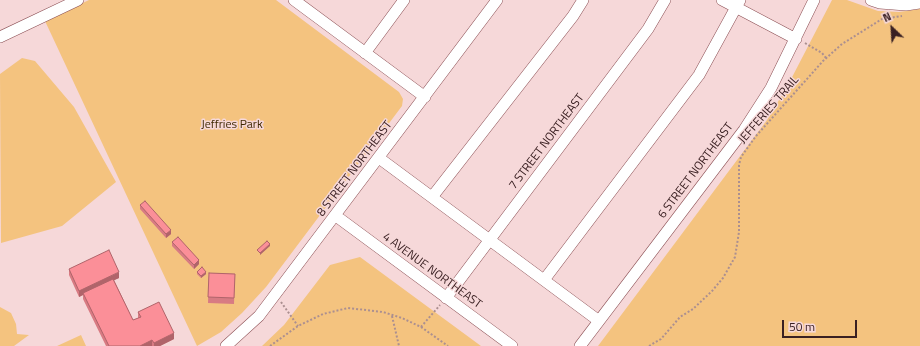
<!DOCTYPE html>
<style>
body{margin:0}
#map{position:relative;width:920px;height:346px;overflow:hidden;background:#f6d8d9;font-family:"Titillium Web",sans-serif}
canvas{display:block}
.north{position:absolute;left:872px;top:8px;width:40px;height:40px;-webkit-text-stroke:3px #f6d8d9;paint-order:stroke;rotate:335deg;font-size:11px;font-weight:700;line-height:16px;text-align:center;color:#3a2022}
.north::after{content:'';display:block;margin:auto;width:14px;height:18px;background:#3a2022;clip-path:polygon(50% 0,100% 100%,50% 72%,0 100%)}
.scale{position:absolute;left:782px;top:320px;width:75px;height:18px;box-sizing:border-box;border:2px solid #3a2022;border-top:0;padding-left:5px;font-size:12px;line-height:14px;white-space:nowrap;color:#3a2022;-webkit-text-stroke:3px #f6d8d9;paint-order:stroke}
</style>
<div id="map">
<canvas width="920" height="346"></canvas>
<div class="north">N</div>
<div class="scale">50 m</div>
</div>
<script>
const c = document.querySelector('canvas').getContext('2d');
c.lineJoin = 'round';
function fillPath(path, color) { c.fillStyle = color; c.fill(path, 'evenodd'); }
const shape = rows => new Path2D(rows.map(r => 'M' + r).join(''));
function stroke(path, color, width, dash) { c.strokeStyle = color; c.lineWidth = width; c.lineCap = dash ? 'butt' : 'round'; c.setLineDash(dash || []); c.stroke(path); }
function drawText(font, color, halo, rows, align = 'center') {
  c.font = font + ' "Titillium Web",sans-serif'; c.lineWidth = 3; c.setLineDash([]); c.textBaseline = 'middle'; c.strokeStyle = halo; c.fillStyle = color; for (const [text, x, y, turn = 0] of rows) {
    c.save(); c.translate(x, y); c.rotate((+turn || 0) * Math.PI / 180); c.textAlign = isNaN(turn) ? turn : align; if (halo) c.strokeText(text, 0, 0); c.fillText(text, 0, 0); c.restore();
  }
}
fillPath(shape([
 [89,0,276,0,399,92,403,99,402,106,266,287,242,313,221,332,197,346,45,21],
 [832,0,847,0,878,11,899,12,920,9,920,346,598,346,767,120,788,85],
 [22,58,35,61,74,107,116,182,62,226,1,243,0,74],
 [360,257,481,346,262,346,284,325,330,265],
 [0,307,11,313,16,324,17,334,29,335,14,346,0,346],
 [81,335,86,346,57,346]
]), '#f4c37f');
const minor = shape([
 [294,0,425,97],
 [722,0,796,39],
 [871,0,880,3,906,5,920,3],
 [0,37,78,0],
 [365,53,404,0],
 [379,158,599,321],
 [432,197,573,16,583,0],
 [336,216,512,346],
 [544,280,699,75,740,0],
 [446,298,648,29,665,0],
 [226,346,259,316,497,0],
 [580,346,744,130,771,88,814,0]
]);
stroke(minor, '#8a4d52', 12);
stroke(shape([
 [805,43,822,53,826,58],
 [281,302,298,326],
 [392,316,399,346],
 [421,327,440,305],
 [270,346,298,326,323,314,348,308,383,312,402,318,421,327,448,346],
 [649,346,661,339,680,317,693,309,712,291,723,278,735,257,739,232,739,165,741,157,756,136,823,61,842,44,882,19,902,16]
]), '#ab8f90', 2, [2, 2]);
stroke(minor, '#fff', 11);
fillPath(shape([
 [140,205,171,234,166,238,140,209],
 [172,242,199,264,194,269,172,246],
 [69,269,119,278,114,280,133,320,138,318,138,312,174,339,160,346,106,346,83,299,83,295,79,297,69,275],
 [197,272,206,274,201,278,197,274],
 [209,273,235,274,234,304,208,303]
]), '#d87b83');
fillPath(shape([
 [171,230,171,234,166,238,166,234],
 [270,244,270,246,260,255,260,253],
 [199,260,199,264,194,269,194,265],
 [119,272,119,278,84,294,83,293,83,295,79,297,79,291],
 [206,272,206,274,201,278,201,276],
 [174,333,174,339,160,346,154,346,154,343],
 [152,340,152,346,140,346]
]), '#b0646a');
const building = shape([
 [145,201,171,230,166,234,140,205,145,201],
 [178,237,199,260,194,265,172,242,178,237],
 [267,241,270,244,260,253,257,250,267,241],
 [109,250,119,272,79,291,69,269,109,250],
 [202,267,206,272,201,276,197,272,202,267],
 [209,273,235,274,234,298,208,297,209,273],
 [113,279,133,320,141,317,138,312,159,302,174,333,154,343,152,340,140,346,109,346,83,293,113,279]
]);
fillPath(building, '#fb8f98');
stroke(building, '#b0646a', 1);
drawText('12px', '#3a2022', '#f6d8d9', [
 ["JEFFERIES TRAIL",769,110,-49],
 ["7 STREET NORTHEAST",547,142,-53],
 ["8 STREET NORTHEAST",355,169,-53],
 ["6 STREET NORTHEAST",696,171,-53],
 ["4 AVENUE NORTHEAST",432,271,36]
]);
drawText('12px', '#3f2800', '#f6d8d9', [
 ["Jeffries Park",232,125]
]);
</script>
